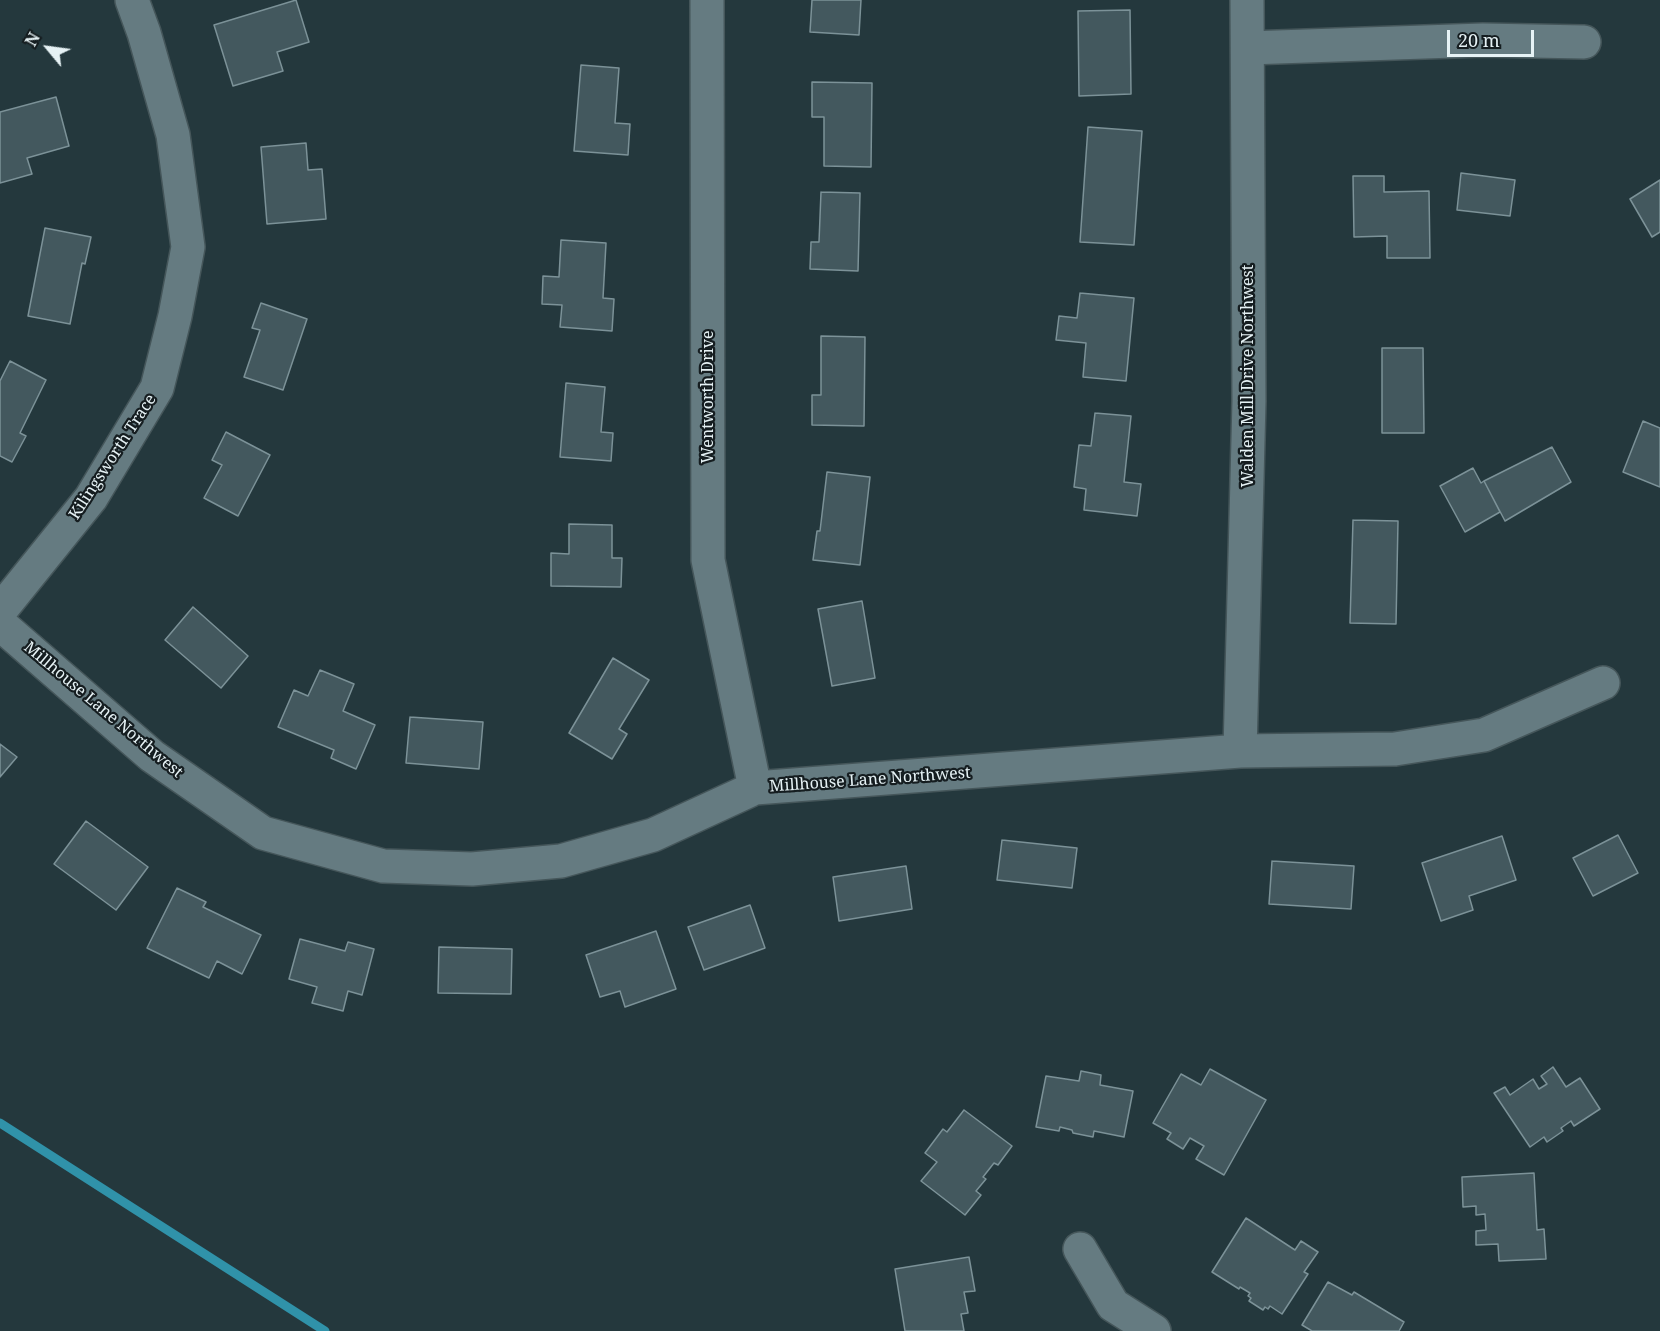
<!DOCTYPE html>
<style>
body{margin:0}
#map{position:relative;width:1660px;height:1331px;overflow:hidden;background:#24383d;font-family:"Noto Serif",serif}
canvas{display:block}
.north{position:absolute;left:18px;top:18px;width:60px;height:60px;-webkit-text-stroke:4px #151d20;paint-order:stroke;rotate:299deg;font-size:16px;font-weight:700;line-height:24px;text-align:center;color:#e6f2f5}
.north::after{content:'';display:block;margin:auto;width:21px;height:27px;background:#e6f2f5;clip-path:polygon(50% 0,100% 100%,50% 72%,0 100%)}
.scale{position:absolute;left:1447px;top:30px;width:87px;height:27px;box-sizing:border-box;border:3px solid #e6f2f5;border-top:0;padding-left:8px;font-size:18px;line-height:21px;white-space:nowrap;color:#e6f2f5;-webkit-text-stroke:4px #151d20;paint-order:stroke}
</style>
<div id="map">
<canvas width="1660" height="1331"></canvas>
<div class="north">N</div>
<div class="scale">20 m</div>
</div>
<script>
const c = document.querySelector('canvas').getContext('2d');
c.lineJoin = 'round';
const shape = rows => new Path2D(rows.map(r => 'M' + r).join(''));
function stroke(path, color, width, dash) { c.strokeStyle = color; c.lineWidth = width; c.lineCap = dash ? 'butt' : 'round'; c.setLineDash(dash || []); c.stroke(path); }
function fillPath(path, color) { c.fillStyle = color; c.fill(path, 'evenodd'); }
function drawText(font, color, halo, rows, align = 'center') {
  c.font = font + ' "Noto Serif",serif'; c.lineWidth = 4.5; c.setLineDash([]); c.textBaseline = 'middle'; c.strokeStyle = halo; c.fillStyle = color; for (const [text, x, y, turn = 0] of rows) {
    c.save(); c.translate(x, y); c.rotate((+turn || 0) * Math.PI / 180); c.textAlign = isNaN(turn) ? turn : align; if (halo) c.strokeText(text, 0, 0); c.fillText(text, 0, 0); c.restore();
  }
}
stroke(shape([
 [0,1123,325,1331]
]), '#3092a9', 9);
const building = shape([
 [296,0,309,42,277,52,283,71,233,86,214,25,296,0],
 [812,0,861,0,859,35,810,32,812,0],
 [1130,10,1131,94,1079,96,1078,11,1130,10],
 [581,65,619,68,615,123,630,124,628,155,574,151,581,65],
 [812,82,872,83,871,167,824,166,824,117,812,117,812,82],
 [56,97,69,146,27,158,32,174,0,183,0,112,56,97],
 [1088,127,1142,131,1134,245,1080,242,1088,127],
 [306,143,308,170,322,169,326,219,267,224,261,147,306,143],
 [1461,173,1515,180,1510,216,1457,210,1461,173],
 [1353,176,1384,176,1384,192,1429,191,1430,258,1387,258,1387,236,1354,237,1353,176],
 [1660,180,1660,232,1652,237,1630,199,1660,180],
 [821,192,860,193,858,271,810,269,811,242,819,242,821,192],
 [45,228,91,237,85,264,82,263,70,324,28,316,45,228],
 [561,240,606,243,603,298,614,299,612,331,560,327,562,305,542,304,543,276,559,277,561,240],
 [1080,293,1134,298,1126,381,1083,377,1086,343,1056,340,1059,316,1077,318,1080,293],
 [261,303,307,319,283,390,244,377,260,330,252,328,261,303],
 [821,336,865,337,864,426,812,425,812,395,821,395,821,336],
 [1382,348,1423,348,1424,433,1382,433,1382,348],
 [10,361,46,380,20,433,26,436,12,462,0,456,0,381,10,361],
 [566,383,605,387,601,432,613,433,611,461,560,457,566,383],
 [1095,413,1131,416,1124,482,1141,484,1137,516,1084,510,1086,489,1074,487,1079,445,1091,446,1095,413],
 [1643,421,1660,428,1660,487,1623,472,1643,421],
 [226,432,270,455,238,516,204,498,222,465,212,460,226,432],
 [1552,447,1571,482,1505,521,1484,481,1552,447],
 [1473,468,1481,483,1484,481,1500,512,1465,532,1440,486,1473,468],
 [827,472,870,477,860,565,813,560,817,531,820,531,827,472],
 [1353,520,1398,521,1396,624,1350,623,1353,520],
 [569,524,612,525,612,558,622,558,621,587,551,586,551,553,569,554,569,524],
 [862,601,875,678,832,686,818,609,862,601],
 [193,607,248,656,221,688,165,640,193,607],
 [613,658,649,680,619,729,627,734,612,759,569,733,613,658],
 [320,670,354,684,343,711,375,725,356,769,331,758,334,750,278,727,294,690,308,696,320,670],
 [410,717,483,722,479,769,406,763,410,717],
 [0,744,17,757,0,777,0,744],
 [86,821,148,867,116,910,54,864,86,821],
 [1618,835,1638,873,1593,896,1573,858,1618,835],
 [1502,836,1516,880,1469,896,1473,910,1441,921,1422,863,1502,836],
 [1002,840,1077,848,1072,888,997,880,1002,840],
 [1272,861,1354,866,1351,909,1269,904,1272,861],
 [906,866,912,909,839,921,833,877,906,866],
 [177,888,206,902,203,907,261,935,242,974,217,961,209,978,147,948,177,888],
 [750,905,765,948,704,970,688,927,750,905],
 [656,931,676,989,625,1007,620,991,600,997,586,955,656,931],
 [300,939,345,951,348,942,374,949,362,995,348,991,343,1011,312,1003,317,987,289,979,300,939],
 [439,947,512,949,511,994,438,993,439,947],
 [1553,1067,1566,1087,1580,1078,1600,1109,1574,1126,1571,1121,1561,1128,1563,1131,1547,1142,1544,1137,1530,1147,1494,1093,1505,1087,1510,1095,1533,1079,1539,1089,1547,1084,1541,1076,1553,1067],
 [1210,1069,1266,1100,1224,1175,1196,1159,1204,1146,1190,1138,1183,1149,1167,1139,1171,1133,1153,1123,1181,1074,1201,1085,1210,1069],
 [1081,1071,1101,1075,1100,1085,1133,1091,1124,1137,1094,1131,1093,1137,1073,1133,1072,1130,1060,1127,1059,1131,1036,1127,1046,1076,1079,1081,1081,1071],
 [964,1110,1012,1146,998,1165,994,1163,983,1177,986,1179,976,1191,981,1195,965,1215,921,1181,937,1162,925,1153,943,1129,947,1132,964,1110],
 [1534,1173,1537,1230,1544,1229,1546,1259,1499,1261,1498,1244,1476,1245,1476,1231,1486,1230,1485,1214,1476,1215,1476,1206,1463,1207,1462,1177,1534,1173],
 [1246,1218,1295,1250,1301,1241,1318,1252,1304,1272,1308,1274,1282,1314,1270,1306,1268,1309,1265,1307,1263,1310,1249,1301,1251,1298,1248,1296,1250,1293,1240,1287,1239,1289,1212,1272,1246,1218],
 [969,1257,975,1291,964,1292,968,1313,961,1314,964,1331,905,1331,895,1269,969,1257],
 [1328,1282,1352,1295,1354,1292,1404,1322,1399,1331,1312,1331,1302,1325,1328,1282]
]);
fillPath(building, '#43585e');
stroke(building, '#7c9298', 1.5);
const minor = shape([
 [707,0,708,560,755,788],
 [1248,48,1483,40,1584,42],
 [0,611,91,498,157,388,175,316,188,247,173,135,144,33,132,0],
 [0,624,152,756,263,833,383,866,472,869,561,861,653,835,755,788,1240,751,1395,749,1484,735,1603,683],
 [1240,751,1249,401,1247,0],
 [1080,1249,1113,1305,1154,1331]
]);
stroke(minor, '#45565a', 36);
stroke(minor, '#657b81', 33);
drawText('16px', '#e6f2f5', '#151d20', [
 ["Walden Mill Drive Northwest",1248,376,-90],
 ["Wentworth Drive",708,397,-90],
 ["Kilingsworth Trace",113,457,-57],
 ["Millhouse Lane Northwest",103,710,40],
 ["Millhouse Lane Northwest",870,780,-4]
]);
</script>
